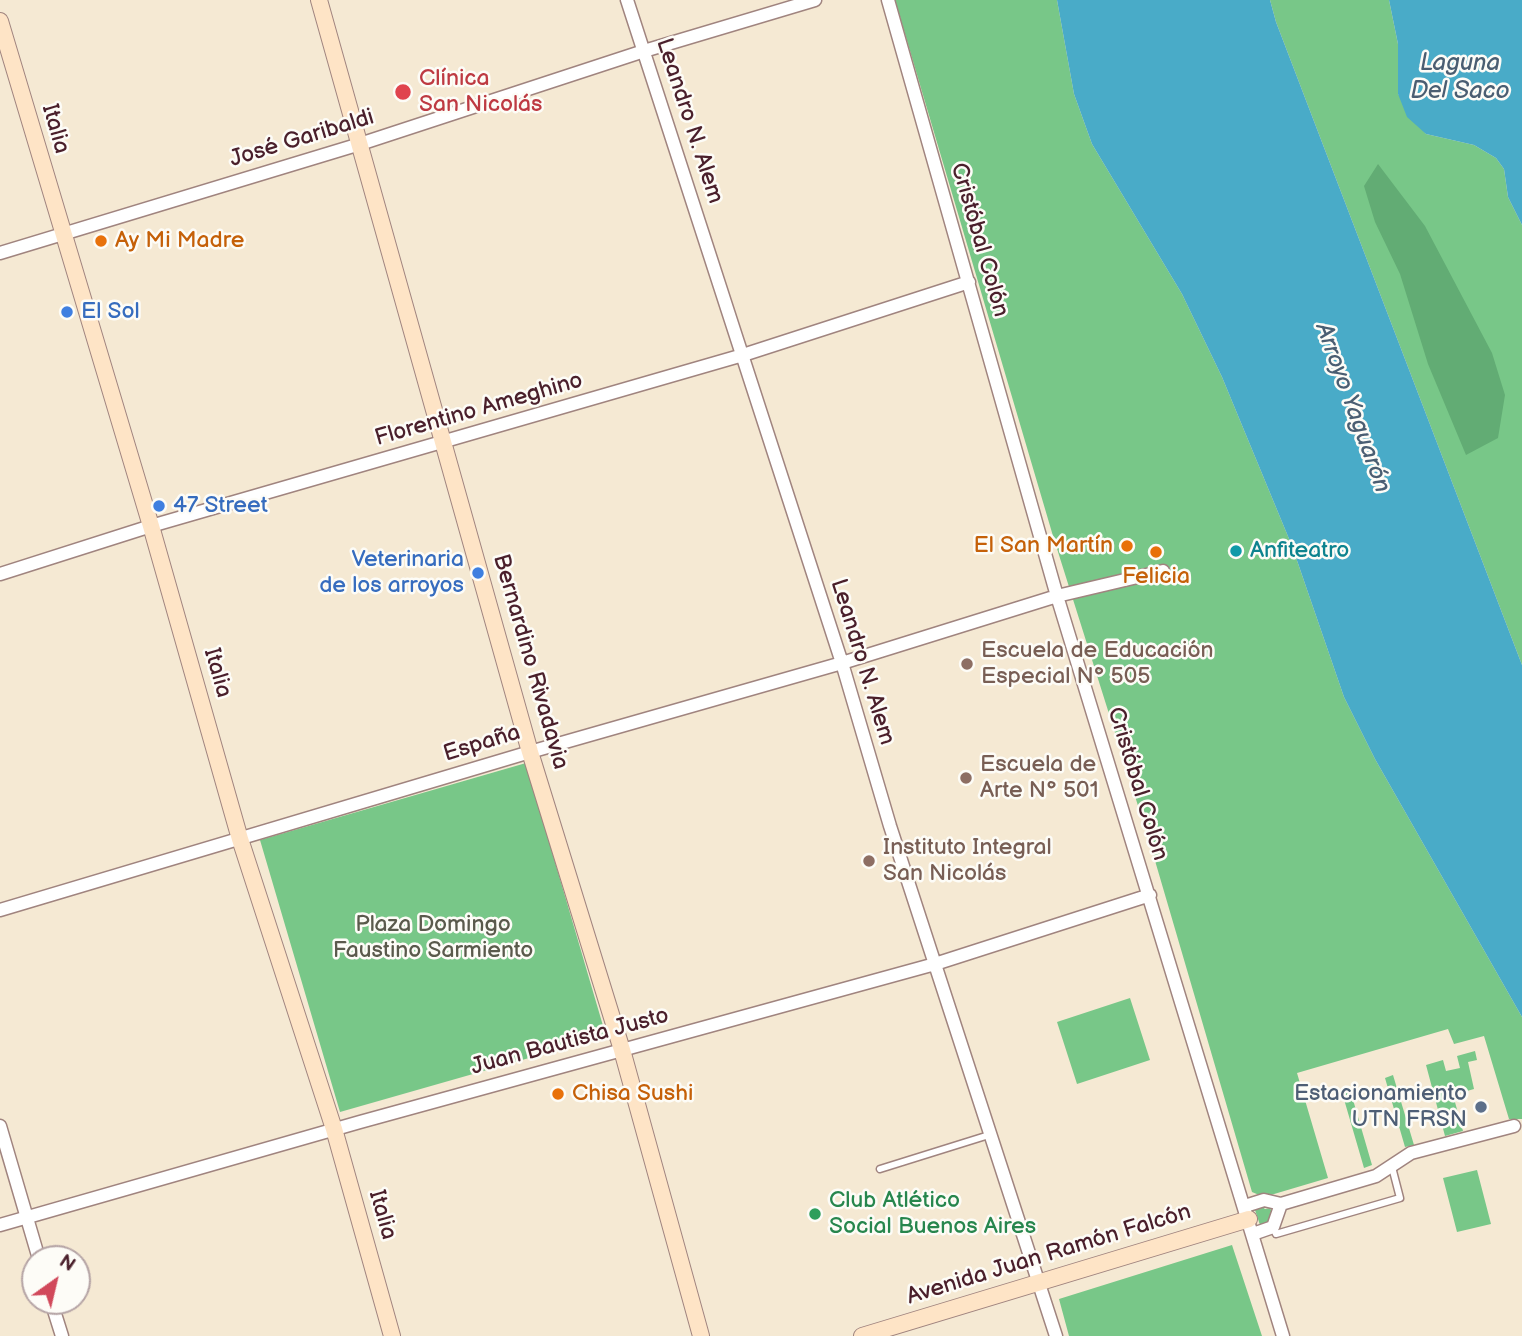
<!DOCTYPE html>
<meta charset="utf-8">
<style>
body{margin:0}
#map{position:relative;width:1522px;height:1336px;overflow:hidden;background:#f5e9d3;font-family:"Balsamiq Sans",sans-serif}
canvas{display:block}
.north{position:absolute;left:21px;top:1245px;width:70px;height:70px;box-sizing:border-box;background:#fdfcf7;border:2px solid #b5a4a5;border-radius:50%;rotate:34deg;font-size:19px;font-weight:700;line-height:28px;text-align:center;color:#4a1f2b}
.north::after{content:'';display:block;margin:auto;width:24px;height:32px;background:#d1495b;clip-path:polygon(50% 0,100% 100%,50% 72%,0 100%)}
</style>
<div id="map">
<canvas width="1522" height="1336"></canvas>
<div class="north">N</div>
</div>
<script>
const c = document.querySelector('canvas').getContext('2d');
c.lineJoin = 'round';
function fillPath(path, color) { c.fillStyle = color; c.fill(path, 'evenodd'); }
const shape = rows => new Path2D(rows.map(r => 'M' + r).join(''));
function stroke(path, color, width, dash) { c.strokeStyle = color; c.lineWidth = width; c.lineCap = dash ? 'butt' : 'round'; c.setLineDash(dash || []); c.stroke(path); }
function drawText(font, color, halo, rows, align = 'center') {
  c.font = font + ' "Balsamiq Sans",sans-serif'; c.lineWidth = 5; c.setLineDash([]); c.textBaseline = 'middle'; c.strokeStyle = halo; c.fillStyle = color; for (const [text, x, y, turn = 0] of rows) {
    c.save(); c.translate(x, y); c.rotate((+turn || 0) * Math.PI / 180); c.textAlign = isNaN(turn) ? turn : align; if (halo) c.strokeText(text, 0, 0); c.fillText(text, 0, 0); c.restore();
  }
}
fillPath(shape([
 [895,0,1057,0,1074,94,1092,144,1182,294,1222,377,1292,546,1344,697,1375,759,1522,1017,1522,1119,1509,1119,1484,1036,1454,1044,1448,1029,1297,1073,1328,1178,1264,1197,1252,1192,1151,847,1053,536],
 [1270,0,1389,0,1398,44,1398,94,1426,134,1474,145,1496,158,1504,169,1508,197,1522,225,1522,665,1276,22],
 [526,763,606,1036,340,1112,260,840],
 [1130,998,1150,1060,1077,1084,1057,1022],
 [1475,1051,1477,1060,1468,1062,1474,1089,1453,1095,1463,1131,1445,1136,1426,1065,1443,1060,1446,1071,1460,1068,1457,1056],
 [1393,1075,1414,1145,1405,1147,1385,1078],
 [1349,1086,1372,1165,1364,1168,1341,1089],
 [1477,1170,1491,1224,1457,1232,1443,1178],
 [1260,1205,1265,1209,1270,1208,1272,1212,1268,1223,1260,1225,1254,1207],
 [1232,1245,1262,1336,1069,1336,1059,1299]
]), '#78c788');
fillPath(shape([
 [1378,164,1425,226,1492,353,1505,395,1498,438,1466,455,1428,364,1400,274,1375,222,1364,186]
]), '#62ac74');
fillPath(shape([
 [1057,0,1270,0,1276,22,1522,665,1522,1017,1375,759,1344,697,1292,546,1222,377,1182,294,1092,144,1074,94],
 [1389,0,1522,0,1522,225,1508,197,1504,169,1496,158,1474,145,1426,134,1407,117,1398,94,1398,44]
]), '#49abc8');
const lane = shape([
 [880,1169,989,1135],
 [1273,1227,1276,1234,1400,1198,1392,1167]
]);
const street = shape([
 [627,0,842,663,890,826,1056,1336],
 [888,0,1057,596,1283,1336],
 [0,253,360,144,644,51,815,0],
 [0,574,151,526,743,355,969,282],
 [0,910,530,752,842,663,1057,596,1163,571],
 [0,1126,39,1259],
 [1281,1204,1376,1176,1411,1153,1514,1126],
 [1245,1206,1264,1200,1281,1204],
 [0,1225,360,1122,935,964,1150,895],
 [1253,1234,1273,1227,1281,1204],
 [51,1301,62,1336]
]);
const secondary = shape([
 [319,0,530,752,622,1050,701,1336],
 [0,21,151,526,240,839,334,1129,392,1336],
 [862,1336,1249,1219]
]);
stroke(lane, '#a0847f', 9);
stroke(street, '#a0847f', 15);
stroke(secondary, '#a0847f', 18);
stroke(lane, '#fff', 6);
stroke(street, '#fff', 12);
stroke(secondary, '#fee4c6', 16);
for (const [x, y, r, color] of [
 [403,92,9,"#e0444e"],
 [101,241,7,"#e8710a"],
 [67,312,7,"#3f7fe0"],
 [159,506,7,"#3f7fe0"],
 [1127,546,7,"#e8710a"],
 [1236,551,7,"#0f9aa8"],
 [1156,552,7,"#e8710a"],
 [478,573,7,"#3f7fe0"],
 [967,664,7,"#8d6e63"],
 [966,778,7,"#8d6e63"],
 [869,861,7,"#8d6e63"],
 [558,1094,7,"#e8710a"],
 [1481,1107,7,"#5c6f8a"],
 [815,1214,7,"#2e9e5b"]
]) { const dot = new Path2D(); dot.arc(x, y, r, 0, 2 * Math.PI); c.fillStyle = color; c.fill(dot); stroke(dot, '#fdfcf7', 2.5); }
drawText('23px', '#be3a42', '#fdfcf7', [
 ["Clínica",419,79],
 ["San Nicolás",419,105]
], 'left');
drawText('23px', '#4a1f2b', '#fdfcf7', [
 ["Leandro N. Alem",689,121,72],
 ["Italia",55,129,74],
 ["José Garibaldi",302,139,-17],
 ["Cristóbal Colón",979,240,74],
 ["Florentino Ameghino",479,410,-16],
 ["Bernardino Rivadavia",530,662,74],
 ["Leandro N. Alem",862,662,73],
 ["Italia",217,673,74],
 ["España",482,744,-17],
 ["Cristóbal Colón",1137,784,73],
 ["Juan Bautista Justo",570,1042,-15],
 ["Italia",382,1215,74],
 ["Avenida Juan Ramón Falcón",1049,1255,-17]
]);
drawText('23px', '#c56008', '#fdfcf7', [
 ["Ay Mi Madre",115,241],
 ["El San Martín",1113,546,"right"],
 ["Felicia",1156,577,"center"],
 ["Chisa Sushi",572,1094]
], 'left');
drawText('23px', '#366cbe', '#fdfcf7', [
 ["El Sol",81,312],
 ["47 Street",173,506],
 ["Veterinaria",464,560,"right"],
 ["de los arroyos",464,586,"right"]
], 'left');
drawText('23px', '#0d838f', '#fdfcf7', [
 ["Anfiteatro",1250,551]
], 'left');
drawText('23px', '#785e54', '#fdfcf7', [
 ["Escuela de Educación",981,651],
 ["Especial N° 505",981,677],
 ["Escuela de",980,765],
 ["Arte N° 501",980,791],
 ["Instituto Integral",883,848],
 ["San Nicolás",883,874]
], 'left');
drawText('23px', '#5a5a4c', '#fdfcf7', [
 ["Plaza Domingo",433,925],
 ["Faustino Sarmiento",433,951]
]);
drawText('23px', '#4e5e75', '#fdfcf7', [
 ["Estacionamiento",1467,1094],
 ["UTN FRSN",1467,1120]
], 'right');
drawText('23px', '#27864d', '#fdfcf7', [
 ["Club Atlético",829,1201],
 ["Social Buenos Aires",829,1227]
], 'left');
drawText('italic 24px', '#4a5e72', '#fdfcf7', [
 ["Laguna",1460,64],
 ["Del Saco",1460,92],
 ["Arroyo Yaguarón",1352,408,70]
]);
</script>
